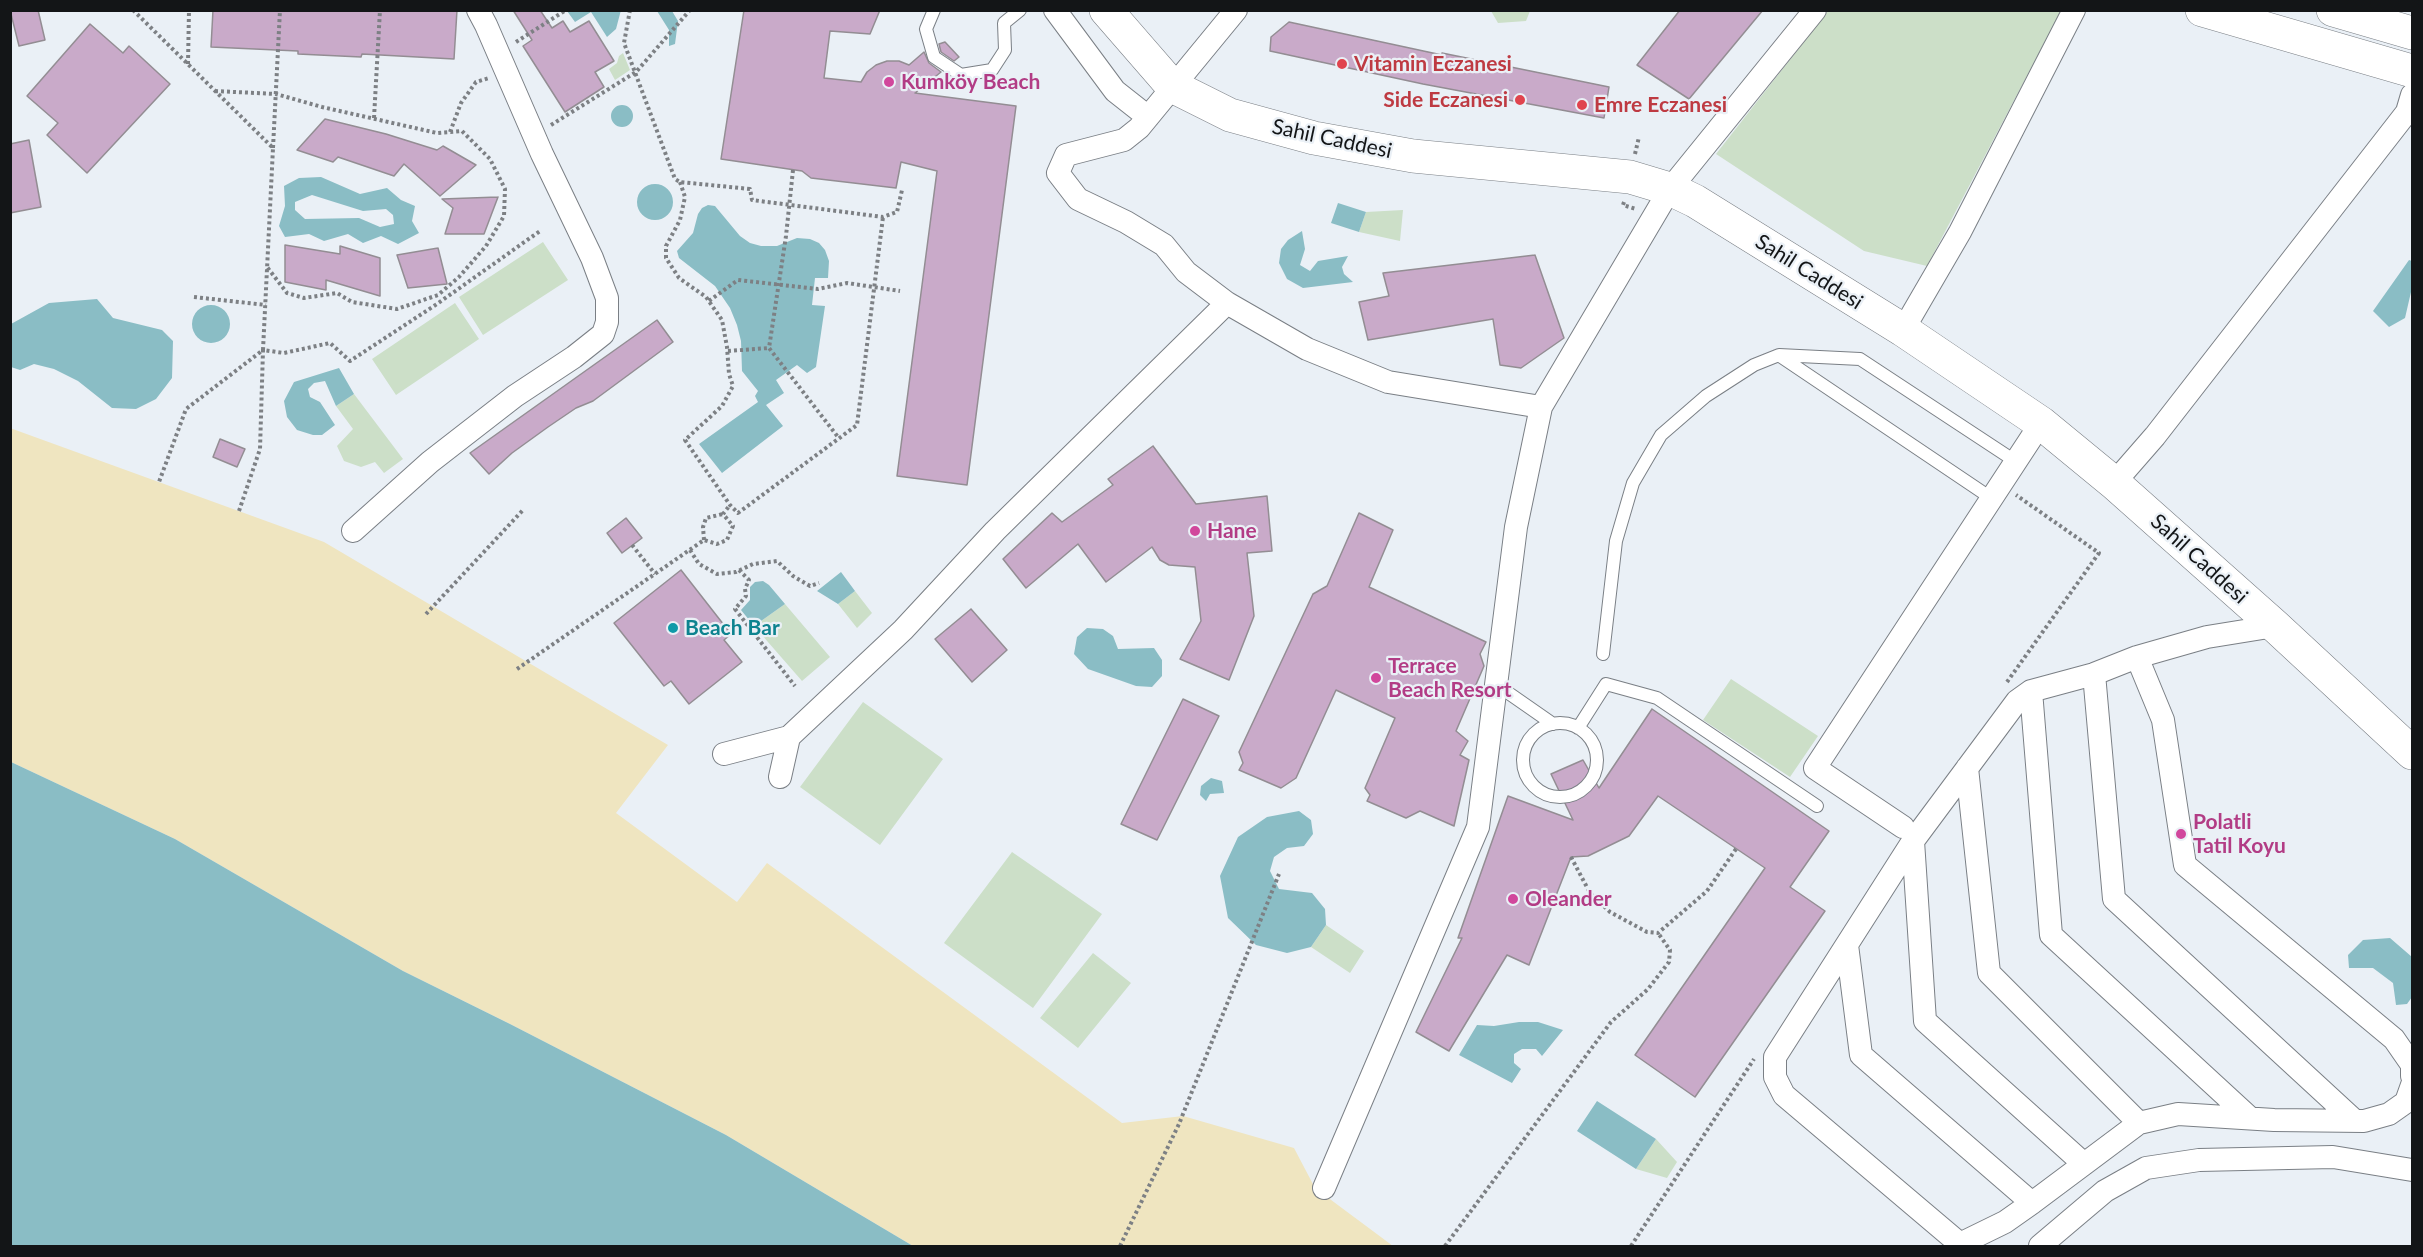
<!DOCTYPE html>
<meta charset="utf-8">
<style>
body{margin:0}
#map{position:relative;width:2423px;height:1257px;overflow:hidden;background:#eaf0f6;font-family:Lato,sans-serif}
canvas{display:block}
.frame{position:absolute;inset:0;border:12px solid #131517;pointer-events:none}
</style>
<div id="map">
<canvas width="2423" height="1257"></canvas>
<div class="frame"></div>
</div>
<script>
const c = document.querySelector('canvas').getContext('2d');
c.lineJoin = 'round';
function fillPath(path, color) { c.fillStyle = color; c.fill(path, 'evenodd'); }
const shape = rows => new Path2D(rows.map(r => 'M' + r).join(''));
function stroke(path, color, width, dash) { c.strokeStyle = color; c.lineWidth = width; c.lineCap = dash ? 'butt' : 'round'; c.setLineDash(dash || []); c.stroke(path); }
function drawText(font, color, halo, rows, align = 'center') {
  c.font = font + ' Lato,sans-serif'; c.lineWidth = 4.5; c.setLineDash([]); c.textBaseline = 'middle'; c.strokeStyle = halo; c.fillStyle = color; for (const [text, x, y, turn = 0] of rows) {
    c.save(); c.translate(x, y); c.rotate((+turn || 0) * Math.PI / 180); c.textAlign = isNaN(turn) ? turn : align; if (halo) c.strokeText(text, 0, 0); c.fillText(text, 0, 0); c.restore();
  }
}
fillPath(shape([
 [1491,11,1530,11,1526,21,1498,23],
 [1828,11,2061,11,1927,266,1864,251,1716,154],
 [623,53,630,70,615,80,609,69,617,63,619,56],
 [1403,210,1400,241,1359,232,1366,212],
 [543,242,568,280,483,335,459,297],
 [455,303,479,339,396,395,372,359],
 [354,394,403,459,384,473,375,462,361,467,344,461,337,446,353,429,336,406],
 [855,591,872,613,857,628,838,604],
 [785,604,830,657,802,681,754,626],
 [1731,679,1818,736,1790,777,1703,720],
 [863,702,943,759,880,845,800,787],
 [1012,852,1102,914,1033,1008,944,943],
 [1326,925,1364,951,1350,973,1311,947],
 [1093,953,1131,983,1078,1048,1040,1018],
 [1656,1139,1677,1162,1667,1178,1636,1169]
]), '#ccdfc8');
fillPath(shape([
 [10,428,324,542,668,745,616,813,737,902,767,863,1122,1123,1183,1116,1294,1148,1315,1188,1393,1246,913,1246,726,1135,510,1024,403,971,175,839,11,762]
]), '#efe5c0');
fillPath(shape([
 [621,10,616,29,607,37,591,12,575,22,567,11],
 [657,11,672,11,678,21,675,44,669,46,669,30],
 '611 116a11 11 0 1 1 22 0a11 11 0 1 1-22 0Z',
 [321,177,360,194,387,188,401,200,415,206,412,221,419,233,398,244,381,236,363,243,348,234,324,241,309,234,285,237,279,226,285,206,284,186,299,178],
 [312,195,363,211,386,209,393,215,394,224,380,227,359,218,305,219,295,210,295,202],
 '637 202a18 18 0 1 1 36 0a18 18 0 1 1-36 0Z',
 [1338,203,1366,212,1359,232,1331,223],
 [708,205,715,206,740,236,750,243,761,246,777,246,797,238,810,239,819,243,825,250,829,261,828,278,815,278,812,305,825,306,816,367,807,373,797,365,776,380,784,393,766,405,783,426,722,473,699,444,758,402,755,396,758,391,742,371,741,341,737,325,730,308,715,286,679,258,677,251,693,233,698,214,702,208],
 [1302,231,1305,249,1300,265,1310,271,1318,261,1348,256,1342,267,1344,274,1353,282,1303,288,1287,279,1279,263,1281,249,1288,240],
 [2409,260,2412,261,2412,292,2411,292,2405,318,2389,327,2373,311],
 [97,299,113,318,162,330,173,341,172,378,156,399,136,409,112,408,78,381,54,369,34,364,20,370,11,367,11,324,49,303],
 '192 324a19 19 0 1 1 38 0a19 19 0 1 1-38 0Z',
 [339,368,354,394,336,406,325,381,314,383,308,389,310,397,320,402,335,425,322,435,313,435,297,430,287,417,284,401,294,382],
 [841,572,855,591,838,604,817,591],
 [763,581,769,585,785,604,754,626,741,610,750,600,750,587,755,582],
 [1087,628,1103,629,1113,636,1118,649,1154,648,1162,660,1162,676,1152,687,1136,686,1088,669,1074,654,1077,637],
 [11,762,175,839,403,971,510,1024,726,1135,913,1246,11,1246],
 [1211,778,1222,781,1224,793,1210,794,1206,801,1200,795,1201,786],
 [1299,811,1311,820,1313,834,1304,846,1287,848,1274,857,1270,871,1279,889,1312,893,1325,909,1326,925,1311,947,1287,953,1256,945,1228,918,1220,876,1238,837,1267,817],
 [2390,938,2412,957,2412,997,2407,1004,2396,1005,2393,983,2373,968,2349,968,2348,955,2363,940],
 [1519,1022,1538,1022,1563,1030,1542,1056,1536,1049,1522,1049,1514,1054,1514,1063,1521,1069,1512,1083,1459,1055,1477,1025,1494,1026],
 [1597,1101,1656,1139,1636,1169,1577,1131]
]), '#8abdc5');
const building = shape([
 [10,10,38,10,45,40,19,46,10,10],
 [213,10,457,10,454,59,362,54,361,57,298,54,298,51,211,47,213,10],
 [513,10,540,10,552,28,563,21,570,32,589,21,614,61,595,72,604,87,565,112,523,46,532,40,513,10],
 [744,10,880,10,870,34,830,31,824,78,861,82,867,72,876,65,887,61,899,61,909,65,924,52,929,63,941,72,915,93,1016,106,967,485,897,476,937,171,901,162,896,188,811,178,802,171,721,159,744,10],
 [1680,10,1763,10,1689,99,1637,65,1680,10],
 [1289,22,1442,55,1442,53,1609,87,1604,118,1423,84,1270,51,1271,37,1289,22],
 [90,24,123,53,129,46,170,84,87,173,47,135,58,123,27,96,90,24],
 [945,42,959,57,954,61,941,52,939,44,945,42],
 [325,119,386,134,437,150,443,146,476,165,440,196,404,164,394,176,338,157,333,162,297,150,325,119],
 [29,140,41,207,10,213,10,144,29,140],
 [498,197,484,234,445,234,453,208,442,199,498,197],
 [285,245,340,254,340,246,380,258,380,296,326,280,326,290,285,282,285,245],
 [438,248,447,284,408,288,397,255,438,248],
 [1535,255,1564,338,1521,368,1500,365,1493,319,1368,340,1359,302,1389,296,1383,273,1535,255],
 [657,320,673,342,593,401,576,408,548,427,512,453,489,474,470,453,657,320],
 [220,439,245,449,237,467,213,457,220,439],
 [1153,446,1196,504,1267,496,1272,551,1247,553,1254,616,1229,680,1180,659,1201,621,1195,567,1169,565,1160,560,1152,547,1106,582,1078,544,1026,588,1003,559,1052,513,1062,522,1113,485,1108,479,1153,446],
 [1359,513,1393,530,1369,587,1486,642,1480,654,1484,666,1456,731,1468,741,1460,755,1469,760,1454,826,1420,811,1406,818,1367,801,1370,795,1365,788,1395,718,1336,690,1296,778,1281,788,1239,770,1243,763,1239,752,1313,594,1327,586,1359,513],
 [626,518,642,538,622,553,607,533,626,518],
 [681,570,731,634,724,640,742,662,689,704,671,681,664,686,614,623,681,570],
 [971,609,1007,650,972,682,935,639,971,609],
 [1183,699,1219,716,1157,840,1121,824,1183,699],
 [1652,709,1829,831,1790,887,1825,911,1695,1097,1635,1055,1765,868,1658,796,1629,836,1588,856,1571,857,1529,965,1507,955,1449,1051,1416,1032,1462,938,1458,938,1508,796,1573,820,1551,774,1583,760,1599,788,1652,709]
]);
fillPath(building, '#c9aac9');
stroke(building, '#938d93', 1.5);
const service = shape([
 [934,10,926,29,934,57,961,75,992,70,1005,50,1004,23,1020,10],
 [1780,356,1991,498],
 [1603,654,1616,541,1633,483,1661,435,1706,396,1754,365,1779,355,1860,359,2015,461],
 [1497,685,1553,724],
 '1523 760a37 37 0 1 1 74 0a37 37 0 1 1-74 0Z',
 [1578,728,1606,684,1657,698,1817,806]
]);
const minor = shape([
 [1055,10,1115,91,1148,117],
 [1236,10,1139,128,1124,140,1066,155,1058,173,1078,199,1126,222,1164,245,1186,272,1227,303,1307,349,1388,382,1541,407],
 [1903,330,1960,232,2074,10],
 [2114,483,2155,436,2407,112,2412,95],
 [353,531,430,462,515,396,574,357,603,334,607,322,607,298,592,258,542,154,486,25,478,10],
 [2275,626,2207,637,2137,657,2094,674,2031,691,2017,701,1913,841,1775,1057,1775,1077,1784,1095,1960,1244,2005,1222,2032,1203,2139,1123,2178,1114,2274,1120,2364,1121,2389,1114,2406,1102,2412,1085],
 [2137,657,2163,720,2185,865,2394,1039,2412,1065,2412,1076],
 [2094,674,2114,899,2355,1121],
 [2031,691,2051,935,2250,1118],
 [724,754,789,737],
 [1967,768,1989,973,2139,1123],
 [780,777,789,737,903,630,995,531,1227,303],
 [1903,827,1815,768,2041,423],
 [1913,841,1925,1021,2084,1164],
 [1847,945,1861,1055,2032,1203],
 [1324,1188,1478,827,1516,527,1541,407,1670,189,1815,10],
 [2040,1246,2105,1191,2146,1168,2199,1160,2333,1157,2412,1170]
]);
const secondary = shape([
 [1106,10,1172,86,1230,115,1314,138,1413,156,1630,177,1670,189,1695,201,1903,330,2041,423,2114,483,2275,626,2412,753],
 [2202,10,2412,71],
 [2333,10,2412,33]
]);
stroke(service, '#7a7f85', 14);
stroke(minor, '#7a7f85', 24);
stroke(secondary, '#7a7f85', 34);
stroke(shape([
 [133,10,273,148,263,350,186,409,159,482],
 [630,10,624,43,675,179,680,182,750,189,752,200,883,217,897,212,902,190],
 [516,42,566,10],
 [188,64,189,10],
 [215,91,276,94,322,107,437,133,462,131,490,159,505,189,504,216,486,246,459,277,438,295,397,309,352,302,337,293,304,298,287,293,267,267],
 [374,118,380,10],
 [551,125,636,72,690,10],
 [450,132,461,103,476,82,489,78],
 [273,148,280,10],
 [1635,154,1639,137],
 [793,170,786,236,769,348,838,437],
 [680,182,685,197,680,220,666,246,666,258,679,278,706,297,722,320,727,347,729,374,733,386,722,406,685,440,730,505,738,513,857,425,883,217],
 [1624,202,1623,205,1636,209],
 [194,297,266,305],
 [709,301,738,280,818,289,847,283,900,291],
 [728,351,769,348],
 [239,511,260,449,263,350,284,353,330,343,350,361,437,304,540,231],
 [704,540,703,527,706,518,723,514],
 [632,545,655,574],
 [690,550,699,564,717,574,736,572,753,564,777,561,793,576,810,586,819,583],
 [739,570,749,580,745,589,746,596,735,609,795,686],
 [426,614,523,510],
 [517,669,704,540,717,544,727,540,733,526,723,514,730,505],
 [2007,682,2099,553,2016,495],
 [1571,857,1590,893,1610,912,1647,932,1658,933,1707,891,1736,849],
 [1120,1246,1179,1124,1279,874],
 [1445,1246,1611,1022,1648,989,1669,962,1670,950,1658,933],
 [1631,1246,1754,1059]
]), '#7d8084', 4, [3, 3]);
stroke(service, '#fff', 12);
stroke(minor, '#fff', 22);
stroke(secondary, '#fff', 33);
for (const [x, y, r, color] of [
 [1342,64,6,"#e0444e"],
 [889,82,6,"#d1479c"],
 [1520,100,6,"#e0444e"],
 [1582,105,6,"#e0444e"],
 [1195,531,6,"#d1479c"],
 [673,628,6,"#0f9aa8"],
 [1376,678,6,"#d1479c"],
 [2181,834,6,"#d1479c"],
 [1513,899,6,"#d1479c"]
]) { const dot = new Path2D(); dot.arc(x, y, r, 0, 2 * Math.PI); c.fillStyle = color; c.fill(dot); stroke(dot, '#eaf0f6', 2); }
drawText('bold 21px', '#be3a42', '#eaf0f6', [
 ["Vitamin Eczanesi",1354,64],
 ["Side Eczanesi",1508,100,"right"],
 ["Emre Eczanesi",1594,105]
], 'left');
drawText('bold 21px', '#b23c85', '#eaf0f6', [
 ["Kumköy Beach",901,82],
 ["Hane",1207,531],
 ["Terrace",1388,666],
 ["Beach Resort",1388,690],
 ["Polatli",2193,822],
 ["Tatil Koyu",2193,846],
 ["Oleander",1525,899]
], 'left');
drawText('21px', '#131517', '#eaf0f6', [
 ["Sahil Caddesi",1332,139,12],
 ["Sahil Caddesi",1809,272,32],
 ["Sahil Caddesi",2199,559,42]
]);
drawText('bold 21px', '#0d838f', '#eaf0f6', [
 ["Beach Bar",685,628]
], 'left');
</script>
